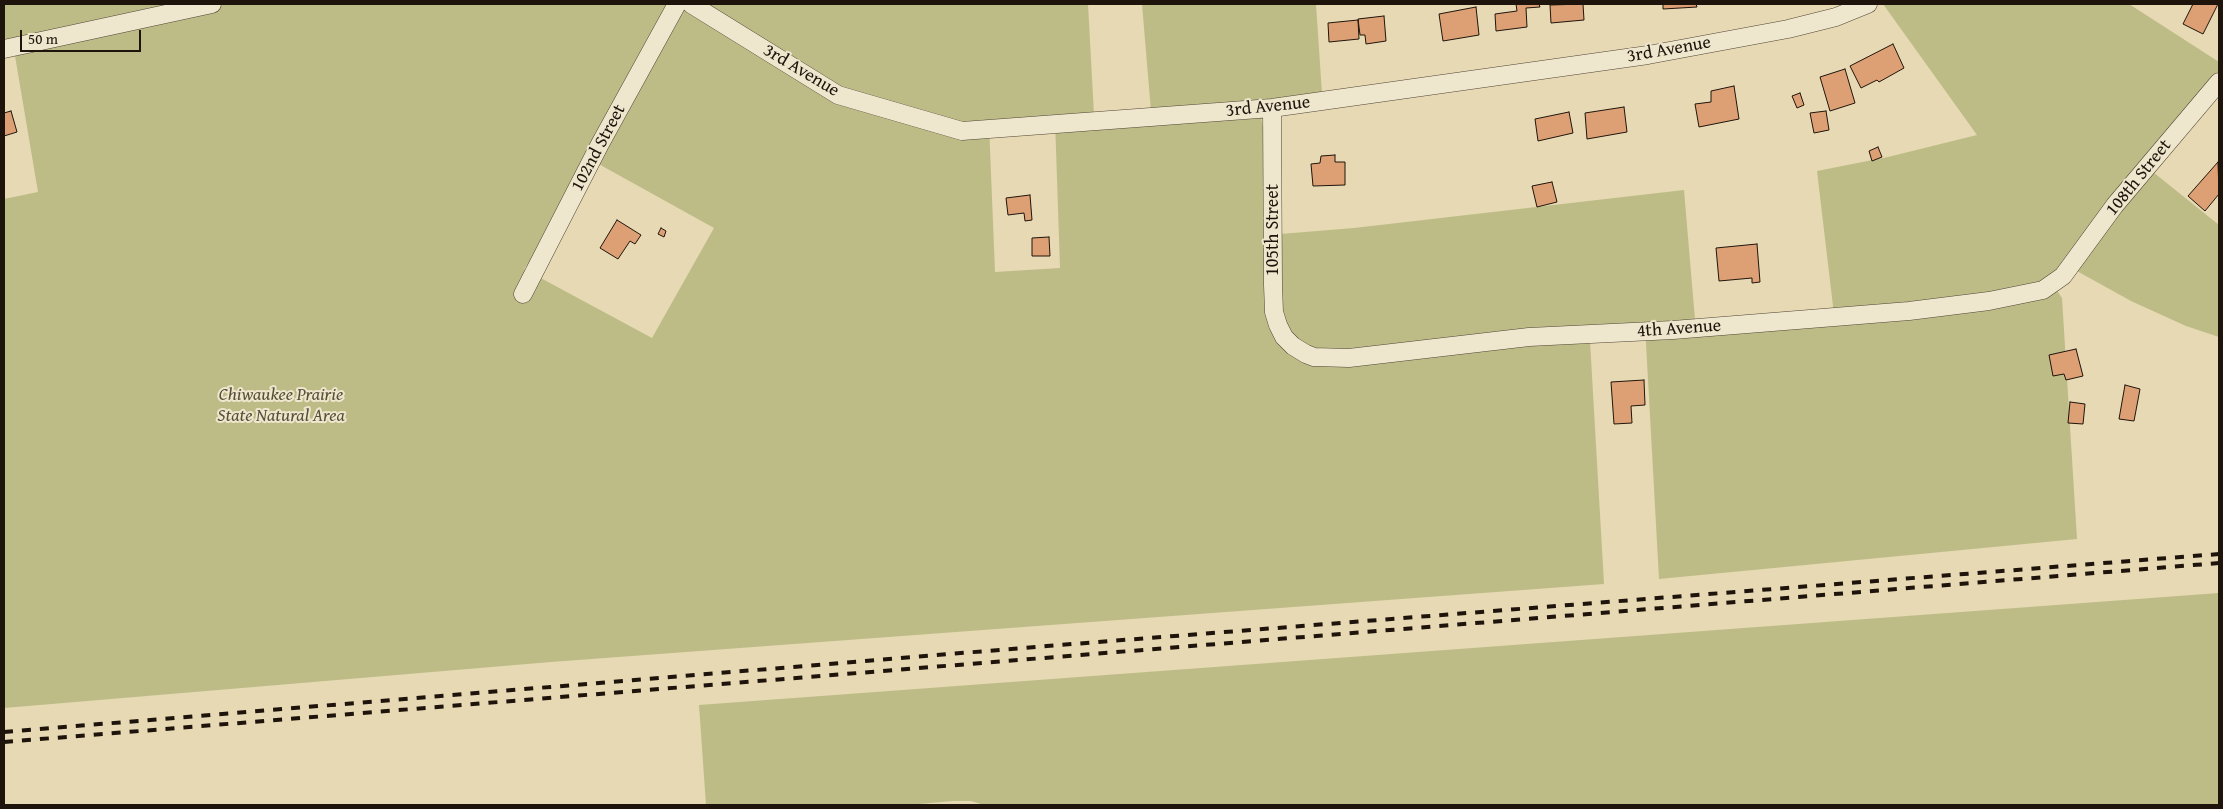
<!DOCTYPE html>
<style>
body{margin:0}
#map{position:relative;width:2223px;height:809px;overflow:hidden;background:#e6d9b3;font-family:"Gentium Book Plus",serif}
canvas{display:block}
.frame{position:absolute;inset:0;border:5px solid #1f140c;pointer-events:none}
.scale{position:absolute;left:20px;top:30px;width:121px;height:22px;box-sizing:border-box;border:2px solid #1f140c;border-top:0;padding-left:6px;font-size:15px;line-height:18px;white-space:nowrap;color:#1f140c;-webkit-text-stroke:4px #efe6ce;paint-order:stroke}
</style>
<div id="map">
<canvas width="2223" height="809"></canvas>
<div class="frame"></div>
<div class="scale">50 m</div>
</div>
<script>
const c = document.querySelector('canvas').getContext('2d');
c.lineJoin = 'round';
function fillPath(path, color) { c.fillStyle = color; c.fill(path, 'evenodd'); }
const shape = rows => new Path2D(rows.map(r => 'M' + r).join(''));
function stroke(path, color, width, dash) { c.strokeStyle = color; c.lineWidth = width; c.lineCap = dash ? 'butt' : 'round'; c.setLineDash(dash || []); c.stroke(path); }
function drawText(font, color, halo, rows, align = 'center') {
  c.font = font + ' "Gentium Book Plus",serif'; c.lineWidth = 4; c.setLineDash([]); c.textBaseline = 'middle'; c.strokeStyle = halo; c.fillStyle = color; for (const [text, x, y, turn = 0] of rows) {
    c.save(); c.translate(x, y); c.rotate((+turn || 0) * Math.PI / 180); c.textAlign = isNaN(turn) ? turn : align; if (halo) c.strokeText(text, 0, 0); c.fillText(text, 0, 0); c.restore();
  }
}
fillPath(shape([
 [4,4,1088,4,1094,115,1152,123,1142,4,1316,4,1322,94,1258,102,1264,133,1268,235,1354,228,1684,190,1695,320,1835,323,1817,171,1888,157,1977,135,1883,4,2129,4,2219,62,2219,71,2143,164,2219,225,2219,337,2186,326,2131,301,2066,265,2049,279,2062,298,2077,539,1659,579,1645,325,1590,341,1604,584,551,662,4,708,4,199,38,192,13,44,4,45],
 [1055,119,1060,268,995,272,989,124],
 [586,157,714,228,652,338,524,269,542,245],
 [2219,593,2219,805,984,805,971,801,953,801,907,805,706,805,699,705]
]), '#bdbc87');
const building = shape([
 [1516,4,1539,4,1540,7,1526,8,1527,27,1496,31,1495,14,1517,11,1516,4],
 [1583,4,1584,20,1551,23,1550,5,1583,4],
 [1663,4,1696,4,1697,7,1663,9,1663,4],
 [2193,4,2218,4,2203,34,2183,24,2193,4],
 [1476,7,1479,35,1443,41,1439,14,1476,7],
 [1384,16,1386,41,1366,44,1365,35,1360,35,1358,19,1384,16],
 [1358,20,1359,39,1329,42,1328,23,1358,20],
 [1893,44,1904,68,1879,82,1877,80,1861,88,1850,66,1893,44],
 [1845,69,1855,103,1830,111,1820,77,1845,69],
 [1734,86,1739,119,1699,127,1695,104,1711,102,1711,91,1734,86],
 [1800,93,1804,105,1797,108,1792,96,1800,93],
 [1624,107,1627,132,1587,139,1585,113,1624,107],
 [11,111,17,132,4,136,4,113,11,111],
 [1826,111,1829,130,1814,133,1810,113,1826,111],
 [1569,112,1573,133,1538,141,1535,119,1569,112],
 [1878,147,1882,157,1872,161,1869,151,1878,147],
 [1335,155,1335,162,1345,162,1345,185,1313,186,1311,164,1320,163,1321,156,1335,155],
 [2218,162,2219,194,2205,211,2188,196,2218,162],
 [1552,182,1557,202,1537,207,1532,186,1552,182],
 [1030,195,1032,220,1025,221,1024,213,1008,215,1006,198,1030,195],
 [617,220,641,235,635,244,630,241,618,259,600,248,617,220],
 [661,228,666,231,664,237,658,234,661,228],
 [1049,237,1050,256,1032,256,1032,238,1049,237],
 [1757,244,1760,282,1752,283,1752,278,1719,281,1716,248,1757,244],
 [2076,349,2083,376,2066,380,2064,374,2053,376,2049,355,2076,349],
 [1644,380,1645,405,1631,406,1632,423,1614,424,1611,382,1644,380],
 [2125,385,2140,389,2134,421,2119,419,2125,385],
 [2070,402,2085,404,2083,424,2068,423,2070,402]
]);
fillPath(building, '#dda074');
stroke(building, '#1f140c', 1);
const minor = shape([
 [691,4,838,95,962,131,1272,108,1648,55,1788,29,1836,17,1868,4],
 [4,49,212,4],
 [1272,108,1273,285,1274,312,1278,325,1284,337,1293,346,1306,354,1314,357,1349,358,1529,337,1673,330,1909,311,1989,301,2043,290,2063,276,2115,205,2219,82],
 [523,294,600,144,677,4]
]);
stroke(minor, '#514536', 19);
stroke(minor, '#efe6ce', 18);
stroke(shape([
 [4,732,1047,646,2219,554],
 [4,742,2219,563]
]), '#1f140c', 4, [9, 9]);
drawText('18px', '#1f140c', '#efe6ce', [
 ["3rd Avenue",1669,50,-10],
 ["3rd Avenue",801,71,31],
 ["3rd Avenue",1268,107,-6],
 ["102nd Street",599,148,-62],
 ["108th Street",2139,178,-51],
 ["105th Street",1273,230,-90],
 ["4th Avenue",1679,329,-4]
]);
drawText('italic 18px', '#564f37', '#efe6ce', [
 ["Chiwaukee Prairie",281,395],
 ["State Natural Area",281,416]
]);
</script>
